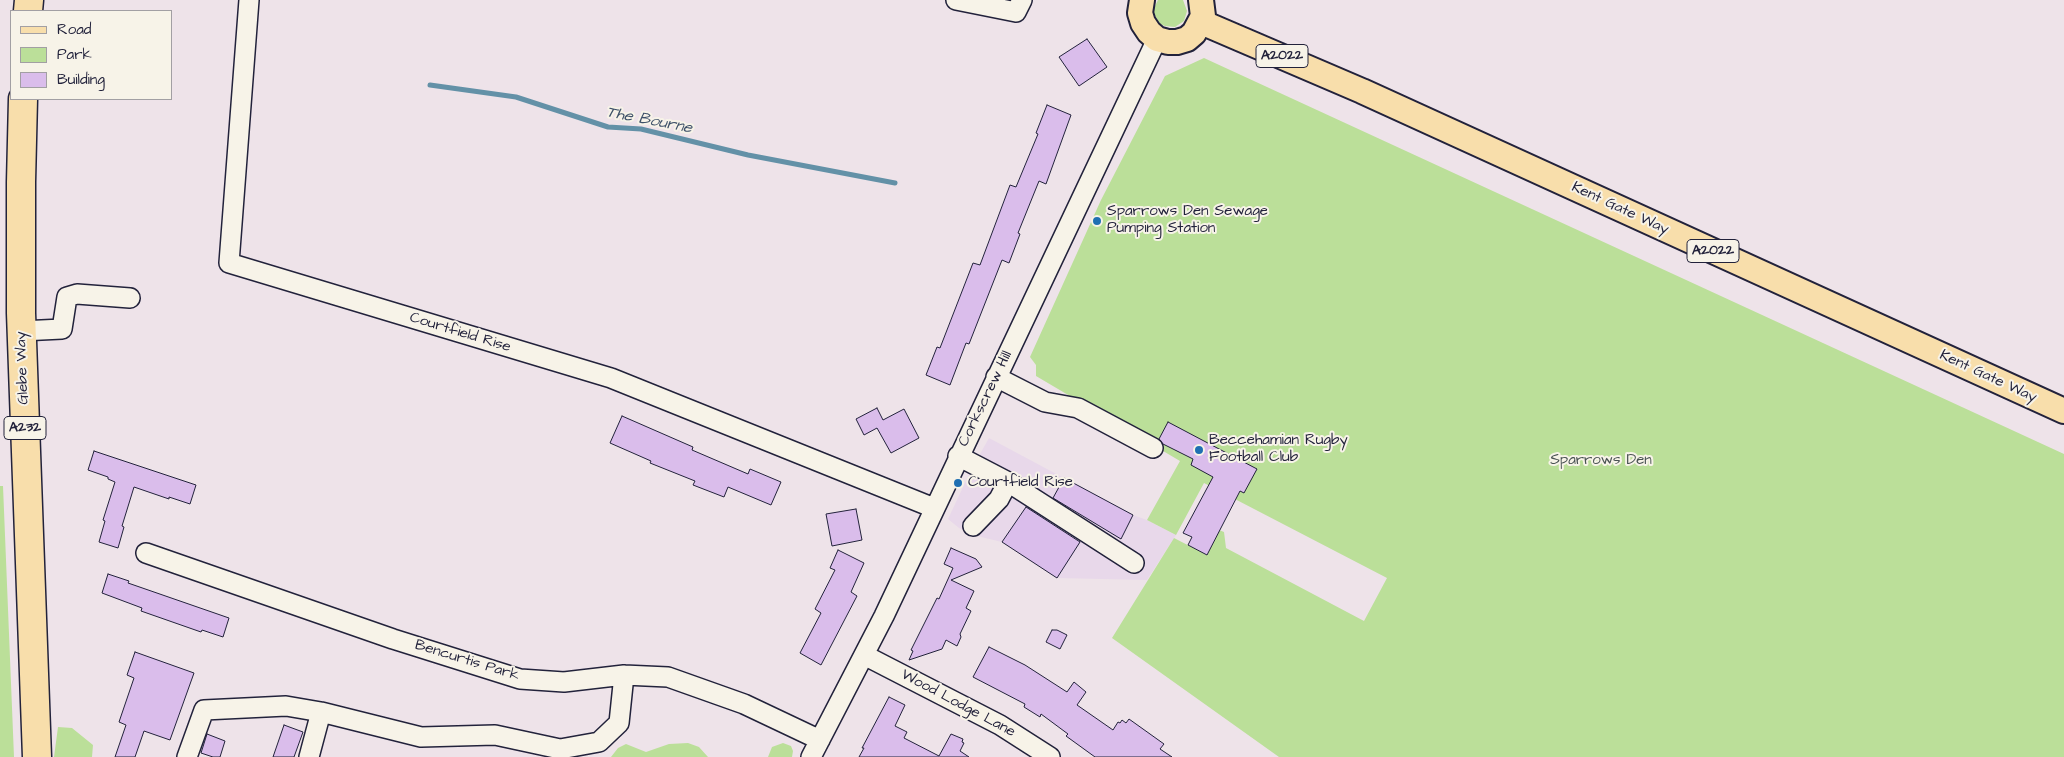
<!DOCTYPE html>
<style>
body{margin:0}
#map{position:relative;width:2064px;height:757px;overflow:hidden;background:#eee3e9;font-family:"Architects Daughter",sans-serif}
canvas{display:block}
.legend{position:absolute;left:10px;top:10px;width:162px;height:90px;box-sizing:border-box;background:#f7f3e8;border:1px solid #a29fa3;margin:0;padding:6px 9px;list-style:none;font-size:15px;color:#22223b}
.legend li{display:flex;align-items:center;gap:10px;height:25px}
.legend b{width:25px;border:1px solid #a29fa3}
</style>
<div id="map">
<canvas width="2064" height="757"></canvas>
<ul class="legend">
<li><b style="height:6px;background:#f8deab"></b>Road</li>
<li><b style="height:14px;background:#bbdf99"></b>Park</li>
<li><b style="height:14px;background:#dabdeb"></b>Building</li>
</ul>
</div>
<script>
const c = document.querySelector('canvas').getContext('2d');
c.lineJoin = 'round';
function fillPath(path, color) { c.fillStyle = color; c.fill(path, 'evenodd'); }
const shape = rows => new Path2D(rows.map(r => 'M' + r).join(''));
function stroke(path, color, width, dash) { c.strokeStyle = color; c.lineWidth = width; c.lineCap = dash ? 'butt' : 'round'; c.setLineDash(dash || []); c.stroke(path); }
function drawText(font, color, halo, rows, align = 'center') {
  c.font = font + ' "Architects Daughter",sans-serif'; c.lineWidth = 4; c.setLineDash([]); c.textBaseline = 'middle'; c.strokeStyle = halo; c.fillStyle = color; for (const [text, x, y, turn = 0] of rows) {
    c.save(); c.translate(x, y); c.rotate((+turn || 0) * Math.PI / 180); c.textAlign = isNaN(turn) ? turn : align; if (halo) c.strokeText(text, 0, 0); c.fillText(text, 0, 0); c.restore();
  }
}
fillPath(shape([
 [989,438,1133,515,1147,520,1176,535,1147,580,1057,578,1002,542,981,537,959,528,948,519,971,470]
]), '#e8d8ea');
fillPath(shape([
 [1158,0,1183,0,1187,11,1184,21,1175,27,1165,26,1160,24,1154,14,1154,8],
 [1204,58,2064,454,2064,757,1279,757,1112,638,1174,538,1207,555,1219,530,1224,532,1226,548,1364,621,1387,578,1204,483,1176,535,1147,520,1180,461,1036,376,1036,365,1030,357,1101,200,1165,76],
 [0,486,3,486,14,757,0,757],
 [58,727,72,728,93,745,92,757,54,757],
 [688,743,699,747,708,757,611,757,618,748,626,744,646,752,669,744],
 [783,743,791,746,793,751,792,757,768,757,772,747]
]), '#bbdf99');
stroke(shape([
 [430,85,516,97,608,127,641,129,748,155,895,183]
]), '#6391a7', 5);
const building = shape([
 [1087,39,1107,67,1079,86,1059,57,1087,39],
 [1047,105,1071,115,1046,184,1039,181,1018,233,1020,234,1009,263,1002,260,969,344,966,343,950,385,926,375,937,347,940,348,973,263,980,265,1010,185,1016,187,1038,134,1036,133,1047,105],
 [877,408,883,420,904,409,919,438,891,453,877,428,864,435,856,419,877,408],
 [622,416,693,447,692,450,748,474,750,469,781,482,771,505,728,487,724,497,693,485,695,481,650,463,651,461,610,443,622,416],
 [1168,422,1257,469,1244,493,1240,491,1207,555,1188,545,1192,537,1183,533,1213,477,1191,465,1193,459,1163,444,1159,439,1168,422],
 [94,451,196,485,190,504,169,497,169,499,134,487,122,526,124,527,118,548,99,542,105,521,103,520,115,482,108,479,108,477,88,470,94,451],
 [1064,478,1133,515,1121,539,1053,498,1064,478],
 [1026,507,1080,542,1057,578,1002,542,1026,507],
 [856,509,862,540,832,546,826,514,856,509],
 [951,548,976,559,982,567,951,580,974,591,966,608,971,611,960,634,961,637,957,646,946,640,942,649,909,660,913,651,911,650,937,598,939,599,953,568,944,564,951,548],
 [838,550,864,563,851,592,857,596,821,665,800,653,821,613,815,609,835,570,830,568,838,550],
 [108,574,129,581,128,583,229,618,223,637,202,630,201,632,141,611,142,608,102,593,108,574],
 [1052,630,1057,630,1067,635,1060,649,1046,642,1052,630],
 [989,647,1025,665,1067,692,1074,682,1086,692,1077,705,1113,730,1118,722,1120,723,1122,720,1126,723,1129,719,1164,744,1160,749,1172,757,1095,757,1066,736,1068,734,1041,714,1040,717,1024,707,1025,704,973,677,989,647],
 [135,652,194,673,170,740,144,731,135,757,115,757,126,725,119,722,134,678,127,675,135,652],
 [889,697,905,705,895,726,907,732,904,738,939,756,951,734,963,739,962,742,964,743,960,751,969,757,859,757,864,748,862,748,889,697],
 [284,725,303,732,294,757,273,757,284,725],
 [207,734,225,741,220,757,213,757,201,753,207,734]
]);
fillPath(building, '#dabdeb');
stroke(building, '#22223b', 1);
const minor = shape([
 [249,0,229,263,611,378,934,508],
 [956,0,1016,12,1022,0],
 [21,331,62,329,67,297,77,294,130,298],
 [996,377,1045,402,1078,408,1153,448],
 [958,456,1008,482,1134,563],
 [973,526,999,499,1008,482],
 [146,553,393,639,520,679,564,682,624,675,668,677,744,704,820,740],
 [864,655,1000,725,1050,757],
 [187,757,204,710,286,706,321,712,421,737,495,735,560,749,599,742,619,723,624,675],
 [309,757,321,712],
 [811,757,884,616,1157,39]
]);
const major = shape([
 [1142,0,1140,13,1143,23,1149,32,1157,39,1168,42,1177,42,1187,39,1194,33,1203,16,1201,0],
 [1201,22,1362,91,2064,411]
]);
const highway = shape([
 [28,11,29,0],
 [23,99,21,182,21,313,37,757]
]);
stroke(minor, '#22223b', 22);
stroke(major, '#22223b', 28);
stroke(highway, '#22223b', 31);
stroke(minor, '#f7f3e8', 19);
stroke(major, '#f8deab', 24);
stroke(highway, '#f8deab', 28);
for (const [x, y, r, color] of [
 [1097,221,5,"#1f6fb2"],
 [1199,450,5,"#1f6fb2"],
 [958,483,5,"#1f6fb2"]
]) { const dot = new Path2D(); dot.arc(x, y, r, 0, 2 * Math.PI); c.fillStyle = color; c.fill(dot); stroke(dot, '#f7f3e8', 2); }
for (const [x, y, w] of [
 [1282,56,52],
 [1713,251,52],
 [25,428,42]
]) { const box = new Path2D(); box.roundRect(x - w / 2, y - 11.5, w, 23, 4); c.fillStyle = '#f7f3e8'; c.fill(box); stroke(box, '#22223b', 1); }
drawText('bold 14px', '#22223b', null, [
 ["A2022",1282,56],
 ["A2022",1713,251],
 ["A232",25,428]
]);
drawText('15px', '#22223b', '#f7f3e8', [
 ["Kent Gate Way",1620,209,25],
 ["Courtfield Rise",460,333,17],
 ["Glebe Way",23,368,-92],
 ["Kent Gate Way",1988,377,25],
 ["Corkscrew Hill",986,399,-64],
 ["Bencurtis Park",467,661,17],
 ["Wood Lodge Lane",958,704,28]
]);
drawText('15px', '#22223b', '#f7f3e8', [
 ["Sparrows Den Sewage",1107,212],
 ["Pumping Station",1107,229],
 ["Beccehamian Rugby",1209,441],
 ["Football Club",1209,458],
 ["Courtfield Rise",968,483]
], 'left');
drawText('15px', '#485152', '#f7f3e8', [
 ["Sparrows Den",1601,461]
]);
drawText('italic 16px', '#3d5068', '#f7f3e8', [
 ["The Bourne",649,121,11]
]);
</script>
